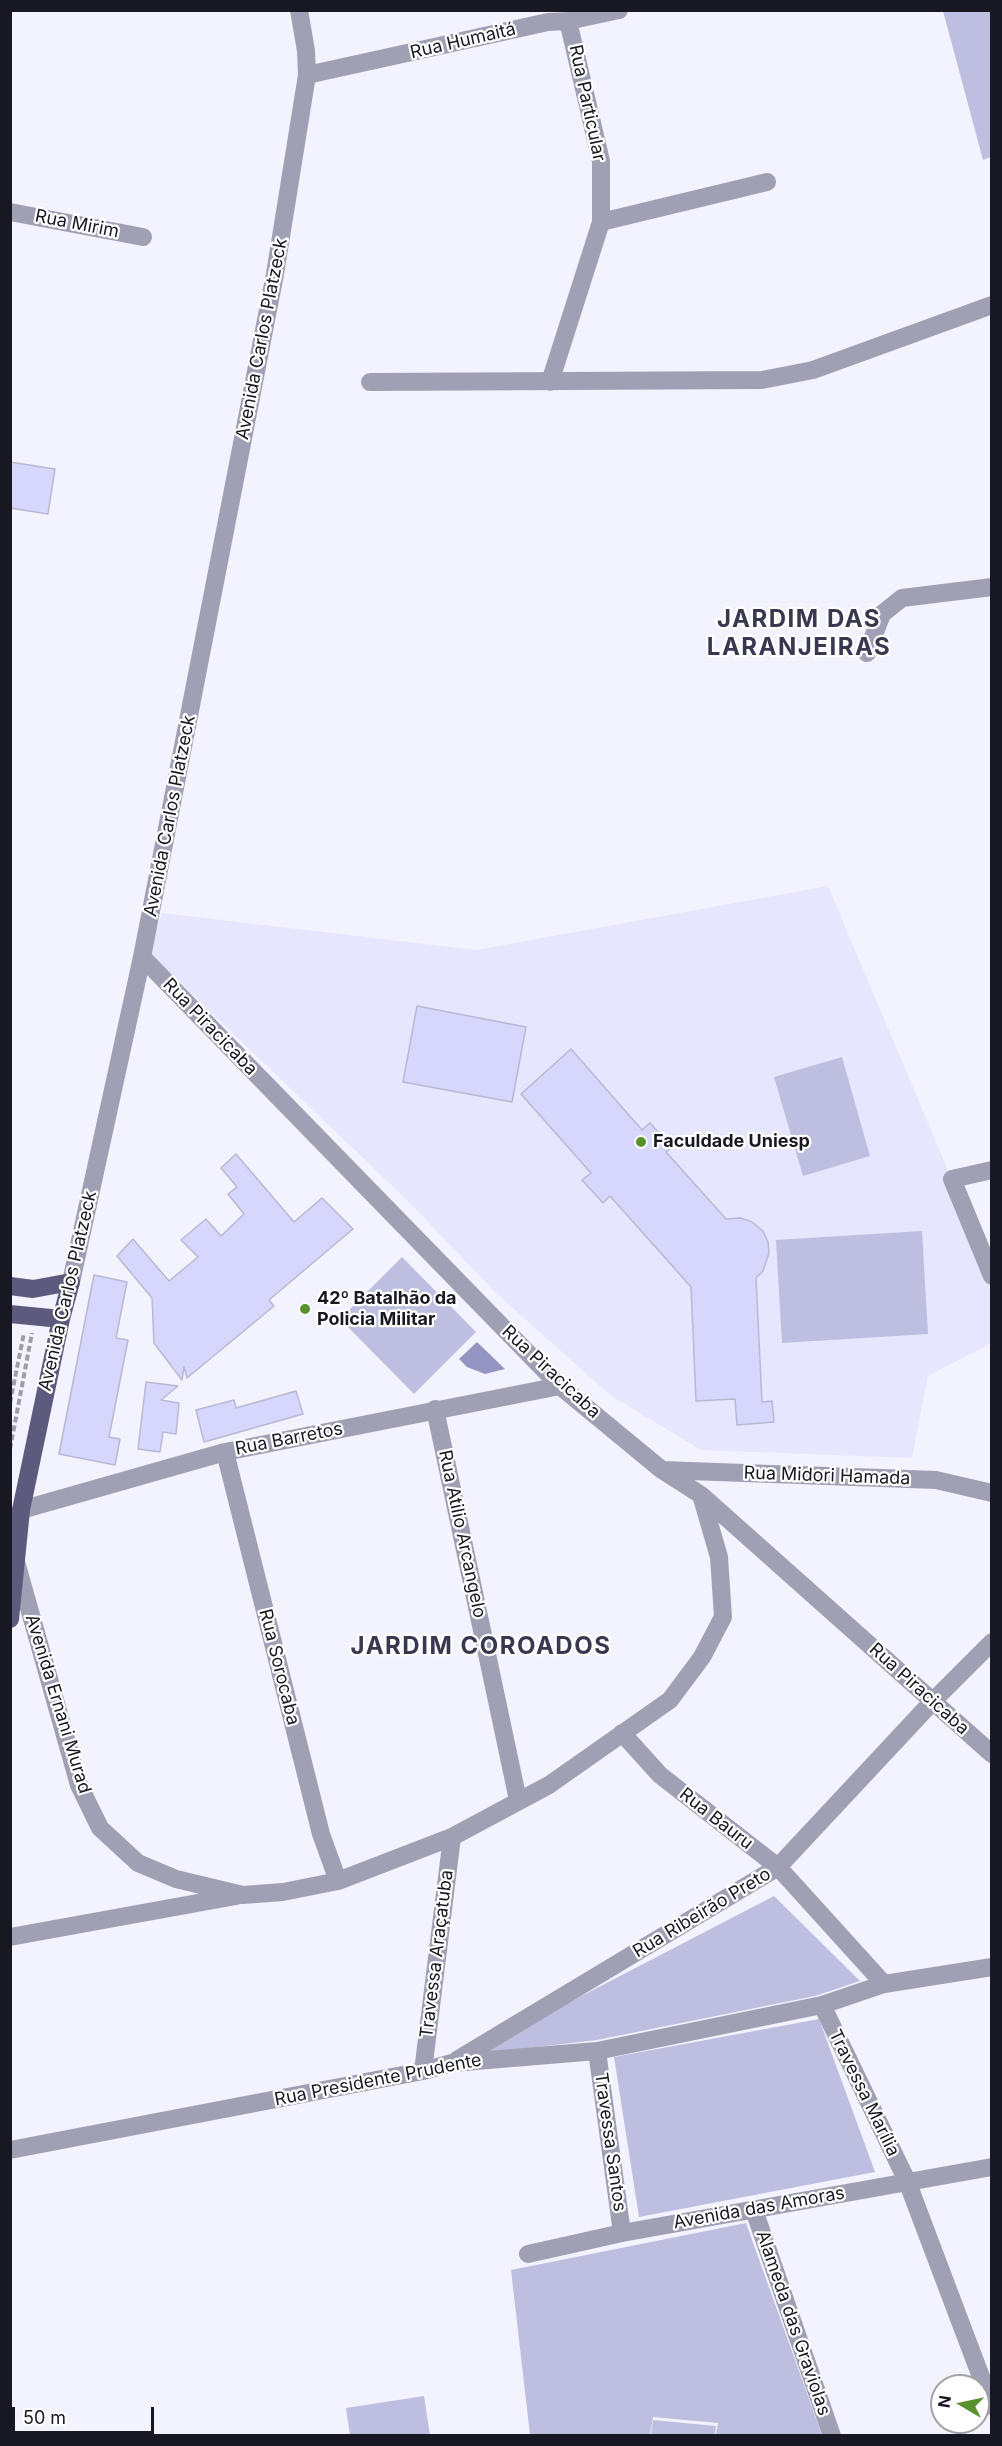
<!DOCTYPE html>
<meta charset="utf-8">
<style>
body{margin:0}
#map{position:relative;width:1002px;height:2446px;overflow:hidden;background:#f2f3ff;font-family:Inter,sans-serif}
canvas{display:block}
.frame{position:absolute;inset:0;border:12px solid #181822;pointer-events:none}
.north{position:absolute;left:930px;top:2374px;width:60px;height:60px;box-sizing:border-box;background:#fff;border:2px solid #a3a3a7;border-radius:50%;rotate:279deg;font-size:16px;font-weight:700;line-height:24px;text-align:center;color:#181822}
.north::after{content:'';display:block;margin:auto;width:21px;height:27px;background:#58912e;clip-path:polygon(50% 0,100% 100%,50% 72%,0 100%)}
.scale{position:absolute;left:12px;top:2407px;width:142px;height:27px;box-sizing:border-box;border:3px solid #181822;border-top:0;padding-left:8px;font-size:18px;line-height:21px;white-space:nowrap;color:#181822;-webkit-text-stroke:4px #fff;paint-order:stroke}
</style>
<div id="map">
<canvas width="1002" height="2446"></canvas>
<div class="frame"></div>
<div class="north">N</div>
<div class="scale">50 m</div>
</div>
<script>
const c = document.querySelector('canvas').getContext('2d');
c.lineJoin = 'round';
function fillPath(path, color) { c.fillStyle = color; c.fill(path, 'evenodd'); }
const shape = rows => new Path2D(rows.map(r => 'M' + r).join(''));
function stroke(path, color, width, dash) { c.strokeStyle = color; c.lineWidth = width; c.lineCap = dash ? 'butt' : 'round'; c.setLineDash(dash || []); c.stroke(path); }
function drawText(font, color, halo, rows, align = 'center') {
  c.font = font + ' Inter,sans-serif'; c.lineWidth = 4.5; c.setLineDash([]); c.textBaseline = 'middle'; c.strokeStyle = halo; c.fillStyle = color; for (const [text, x, y, turn = 0] of rows) {
    c.save(); c.translate(x, y); c.rotate((+turn || 0) * Math.PI / 180); c.textAlign = isNaN(turn) ? turn : align; if (halo) c.strokeText(text, 0, 0); c.fillText(text, 0, 0); c.restore();
  }
}
fillPath(shape([
 [828,886,991,1272,991,1343,928,1376,912,1458,701,1450,610,1395,496,1293,408,1201,149,953,162,913,476,950]
]), '#e6e7fe');
fillPath(shape([
 [943,11,991,11,991,157,983,160],
 [842,1057,870,1156,803,1176,774,1077],
 [922,1231,928,1334,782,1343,776,1240],
 [402,1257,476,1332,414,1394,340,1319],
 [774,1896,860,1981,815,1996,597,2040,468,2055],
 [819,2019,875,2172,639,2217,614,2057],
 [746,2223,822,2435,716,2435,718,2423,653,2417,650,2435,530,2435,511,2270],
 [424,2396,430,2435,350,2435,346,2408],
 [653,2420,716,2426,715,2435,651,2435]
]), '#bebee1');
fillPath(shape([
 [477,1342,505,1369,485,1374,467,1367,459,1359]
]), '#9595c2');
const building = shape([
 [10,462,55,469,48,514,10,508,10,462],
 [417,1006,526,1027,512,1102,403,1082,417,1006],
 [571,1049,642,1130,650,1123,672,1147,666,1152,726,1219,741,1218,752,1222,763,1231,768,1242,769,1253,763,1271,756,1278,762,1402,772,1401,774,1422,737,1425,735,1399,696,1401,691,1287,610,1196,603,1203,582,1180,591,1173,521,1094,571,1049],
 [236,1154,294,1222,322,1198,353,1229,269,1300,274,1306,187,1378,184,1367,182,1380,154,1343,152,1298,117,1256,133,1239,169,1281,198,1257,181,1240,206,1219,221,1236,244,1214,228,1194,237,1187,221,1168,236,1154],
 [94,1275,127,1282,116,1338,128,1340,109,1437,120,1439,115,1465,59,1454,94,1275],
 [146,1382,178,1386,161,1400,179,1403,176,1434,163,1432,160,1452,138,1449,146,1382],
 [296,1391,303,1414,204,1442,196,1410,234,1400,236,1408,296,1391]
]);
fillPath(building, '#d7d7fd');
stroke(building, '#b8b8d5', 1.5);
stroke(shape([
 [10,1403,24,1333],
 [10,1449,32,1333]
]), '#9c9da8', 4, [6, 3]);
stroke(shape([
 [568,21,601,161,601,222,767,182],
 [307,75,548,22,568,21,619,10],
 [10,212,143,237],
 [370,382,762,380,813,370,992,305],
 [550,382,601,222],
 [867,653,882,614,902,598,992,587],
 [142,957,560,1386,662,1470,701,1495,992,1754],
 [992,1170,952,1179,992,1276],
 [71,1282,142,957,275,274,307,75,306,51,299,10],
 [435,1409,518,1800],
 [225,1452,321,1834,338,1881],
 [662,1470,936,1480,992,1493],
 [21,1510,225,1452,560,1386],
 [16,1562,79,1785,100,1828,138,1863,176,1879,243,1895,283,1892,338,1881,452,1837,549,1785,670,1700,702,1657,723,1617,719,1557,701,1495],
 [622,1733,660,1775,778,1867,884,1984],
 [10,1937,236,1896],
 [822,2005,907,2181,992,2406],
 [597,2051,622,2233],
 [457,2060,778,1867,933,1701,992,1642],
 [423,2071,452,1837],
 [10,2150,423,2071,452,2063,597,2051,822,2005,884,1984,992,1967],
 [754,2210,832,2436],
 [528,2254,622,2233,992,2167]
]), '#a0a0b4', 18);
stroke(shape([
 [10,1286,33,1289,71,1282,61,1319,21,1510,10,1619],
 [10,1314,61,1319]
]), '#5c5b7e', 18);
for (const [x, y, r, color] of [
 [641,1142,6,"#58912e"],
 [305,1309,6,"#58912e"]
]) { const dot = new Path2D(); dot.arc(x, y, r, 0, 2 * Math.PI); c.fillStyle = color; c.fill(dot); stroke(dot, '#fff', 2); }
drawText('18px', '#181822', '#fff', [
 ["Rua Humaitá",463,41,-13],
 ["Rua Particular",587,103,78],
 ["Rua Mirim",77,224,11],
 ["Avenida Carlos Platzeck",262,339,-79],
 ["Avenida Carlos Platzeck",170,816,-79],
 ["Rua Piracicaba",210,1027,46],
 ["Avenida Carlos Platzeck",68,1291,-77],
 ["Rua Piracicaba",551,1372,43],
 ["Rua Barretos",289,1439,-11],
 ["Rua Midori Hamada",827,1476,2],
 ["Rua Atilio Arcangelo",462,1534,78],
 ["Rua Sorocaba",279,1667,76],
 ["Rua Piracicaba",919,1689,42],
 ["Avenida Ernani Murad",58,1704,73],
 ["Rua Bauru",716,1819,38],
 ["Rua Ribeirão Preto",702,1913,-31],
 ["Travessa Araçatuba",437,1954,-83],
 ["Rua Presidente Prudente",378,2080,-11],
 ["Travessa Marília",864,2093,64],
 ["Travessa Santos",610,2142,82],
 ["Avenida das Amoras",759,2208,-10],
 ["Alameda das Graviolas",793,2323,71]
]);
drawText('bold 18px', '#181822', '#fff', [
 ["Faculdade Uniesp",653,1142],
 ["42º Batalhão da",317,1299],
 ["Policia Militar",317,1320]
], 'left');
c.letterSpacing = '1.5px';
drawText('bold 24px', '#383850', '#fff', [
 ["JARDIM DAS",799,620],
 ["LARANJEIRAS",799,648],
 ["JARDIM COROADOS",481,1647]
]);
c.letterSpacing = '0px';
</script>
